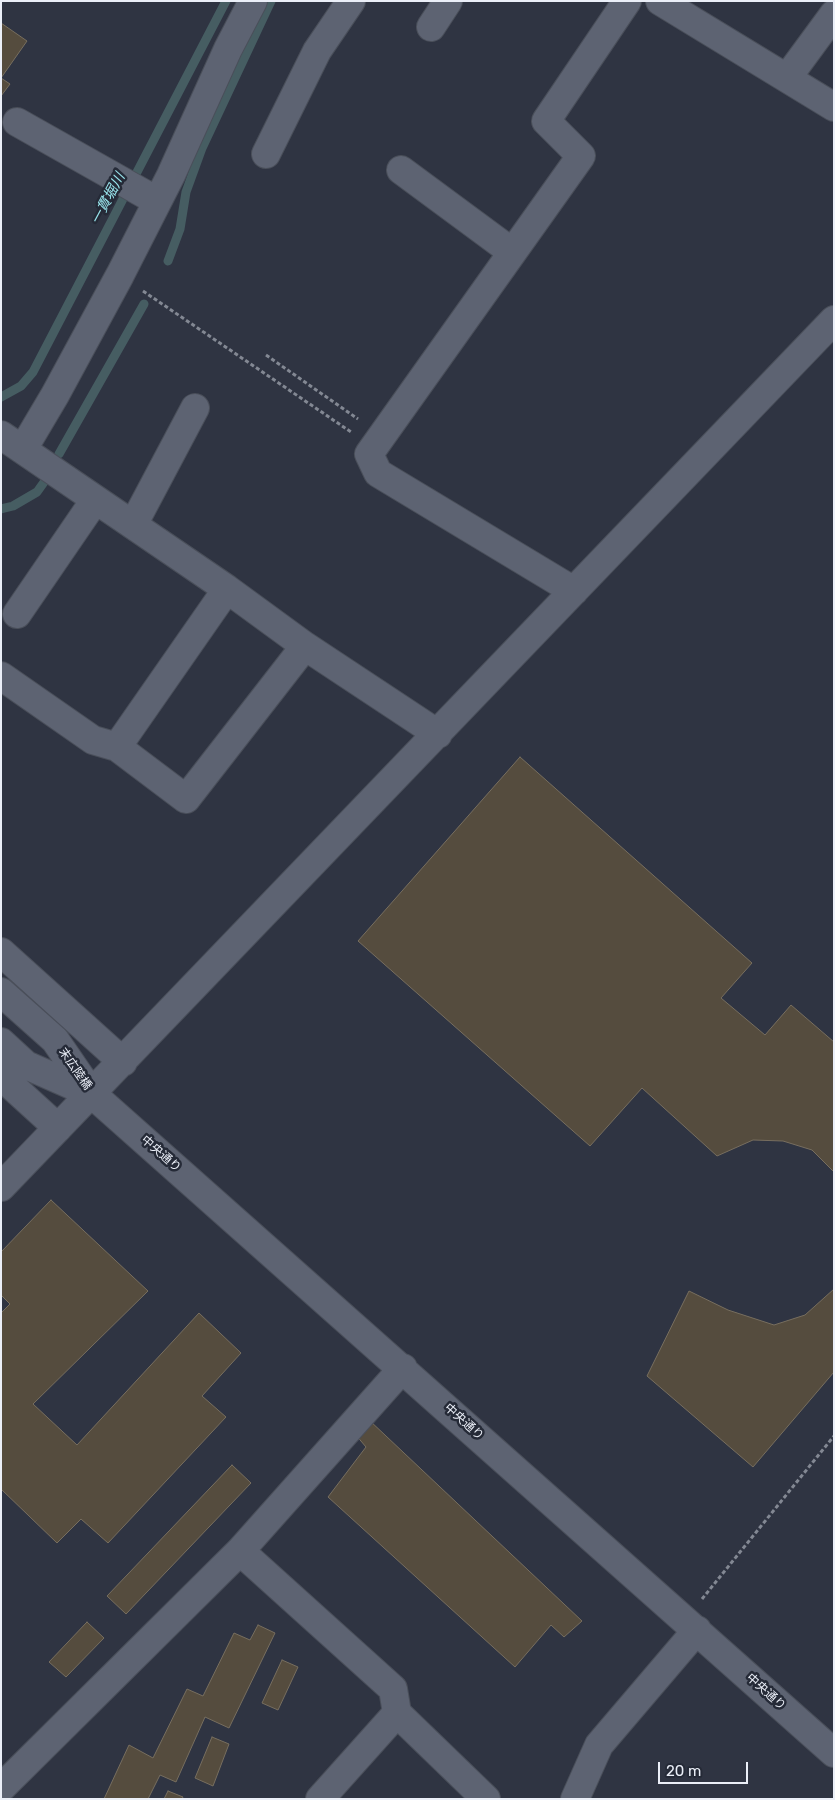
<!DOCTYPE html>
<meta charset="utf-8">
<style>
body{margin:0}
#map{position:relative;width:835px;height:1800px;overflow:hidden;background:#2f3442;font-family:Rubik,sans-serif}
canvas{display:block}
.frame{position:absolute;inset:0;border:2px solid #ebeff8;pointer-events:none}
.scale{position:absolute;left:658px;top:1762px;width:90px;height:22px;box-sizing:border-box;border:2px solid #ebeff8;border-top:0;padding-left:6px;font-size:15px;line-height:18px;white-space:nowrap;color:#ebeff8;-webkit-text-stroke:4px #252a37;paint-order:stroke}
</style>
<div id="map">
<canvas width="835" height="1800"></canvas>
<div class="frame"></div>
<div class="scale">20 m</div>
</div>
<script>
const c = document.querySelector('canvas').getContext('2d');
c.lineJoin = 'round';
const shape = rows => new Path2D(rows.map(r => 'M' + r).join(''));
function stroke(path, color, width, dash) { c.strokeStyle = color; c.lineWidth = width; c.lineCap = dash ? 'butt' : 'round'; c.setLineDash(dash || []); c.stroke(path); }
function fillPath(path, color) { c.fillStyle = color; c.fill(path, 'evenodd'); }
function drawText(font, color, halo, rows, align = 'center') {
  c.font = font + ' Rubik,"Noto Sans JP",sans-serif'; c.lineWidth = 5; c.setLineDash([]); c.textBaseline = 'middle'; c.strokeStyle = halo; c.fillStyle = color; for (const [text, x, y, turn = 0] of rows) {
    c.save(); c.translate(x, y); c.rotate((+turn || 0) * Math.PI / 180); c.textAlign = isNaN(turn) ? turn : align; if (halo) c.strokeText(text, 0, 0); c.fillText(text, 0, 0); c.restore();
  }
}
stroke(shape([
 [168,261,180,229,186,192,202,148,271,1],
 [1,397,21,386,33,372,226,1],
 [59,454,144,304],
 [1,509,13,506,37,492,47,478]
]), '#465d62', 9);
const building = shape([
 [1,23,27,41,1,78,1,23],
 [1,78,10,84,1,96,1,78],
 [520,757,752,963,721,998,765,1035,791,1005,834,1042,834,1172,812,1150,783,1141,753,1140,717,1156,642,1088,590,1146,358,941,520,757],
 [51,1200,148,1291,33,1404,77,1445,199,1313,241,1353,202,1396,226,1417,108,1543,81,1519,57,1543,1,1489,1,1313,10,1304,1,1295,1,1252,51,1200],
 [834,1289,834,1372,753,1467,647,1376,689,1291,728,1310,774,1325,805,1315,834,1289],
 [368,1419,582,1621,564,1637,551,1625,515,1667,328,1497,366,1447,355,1434,368,1419],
 [232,1465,251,1483,126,1614,107,1596,232,1465],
 [87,1622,104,1638,66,1677,49,1662,87,1622],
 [258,1625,275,1633,229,1728,205,1717,176,1782,160,1775,148,1799,104,1799,129,1745,153,1758,187,1689,203,1696,234,1633,250,1640,258,1625],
 [282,1660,298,1667,278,1710,262,1703,282,1660],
 [212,1737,229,1744,213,1786,195,1778,212,1737],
 [168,1791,183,1797,182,1799,164,1799,168,1791]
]);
fillPath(building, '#554c3e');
stroke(building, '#776e5f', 1);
const minor = shape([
 [660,1,834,107],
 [431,27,448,1],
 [787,78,834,14],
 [17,122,157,201],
 [266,154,317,51,351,1],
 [401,170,512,252],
 [1,435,227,589,305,646,438,734],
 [23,449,55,395,120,275,171,175,228,49,253,1],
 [133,525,195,408],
 [227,589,117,747,186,799,305,646],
 [574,591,378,473,369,454,581,156,546,121,627,1],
 [17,614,95,500],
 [1,676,93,740,117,747],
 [1,952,123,1062],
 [1,992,55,1040,92,1094,834,1753],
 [1,1042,26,1065,92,1094],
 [1,1076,58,1128],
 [1,1187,834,320],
 [240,1551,393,1689,397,1713,320,1799],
 [397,1713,486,1799],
 [1,1788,240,1551,403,1368],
 [575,1799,599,1745,697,1630]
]);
stroke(minor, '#4a4f5a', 30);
stroke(shape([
 [143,291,351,432],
 [266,355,358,419],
 [702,1599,834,1436]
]), '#838893', 3, [4, 2.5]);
stroke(minor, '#5d6372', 28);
drawText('12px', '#ebeff8', '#252a37', [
 ["末広陸橋",75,1069,55],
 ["中央通り",161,1154,41],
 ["中央通り",464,1422,42],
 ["中央通り",766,1692,42]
]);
drawText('italic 14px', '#9ae7ef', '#252a37', [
 ["一貫堀川",108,199,-62]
]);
</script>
